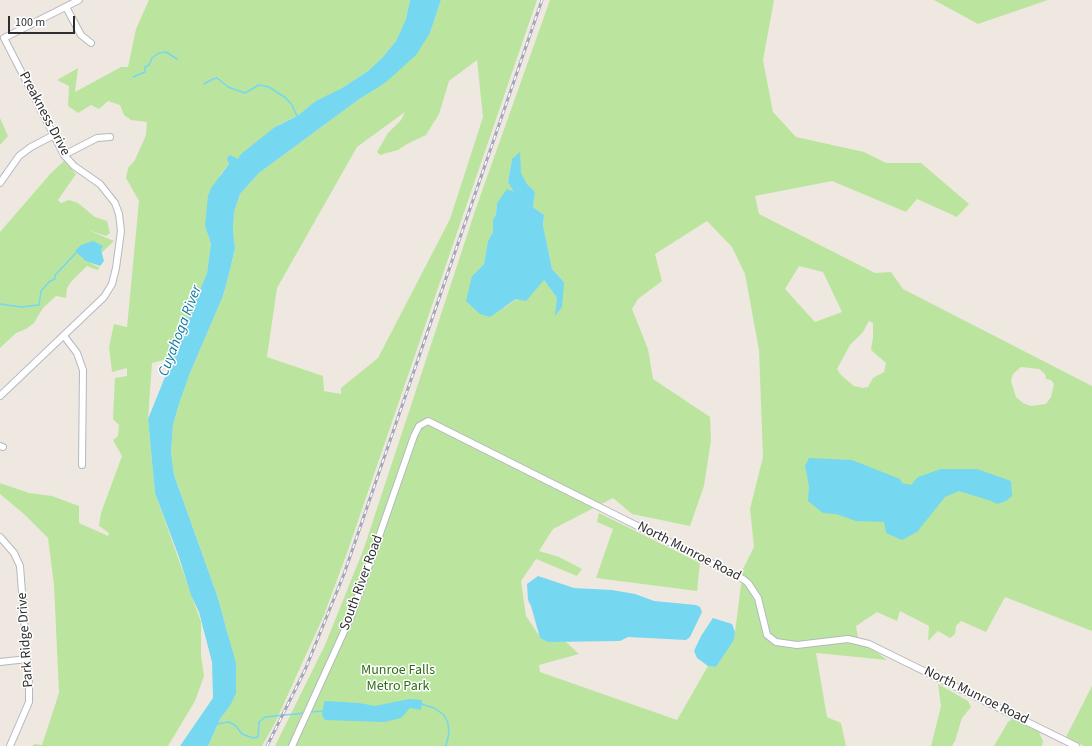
<!DOCTYPE html>
<style>
body{margin:0}
#map{position:relative;width:1092px;height:746px;overflow:hidden;background:#efe8e1;font-family:"Source Sans 3",sans-serif}
canvas{display:block}
.scale{position:absolute;left:8px;top:16px;width:67px;height:18px;box-sizing:border-box;border:2px solid #2e2e2e;border-top:0;padding-left:5px;font-size:12px;line-height:14px;white-space:nowrap;color:#2e2e2e;-webkit-text-stroke:3px #fff;paint-order:stroke}
</style>
<div id="map">
<canvas width="1092" height="746"></canvas>
<div class="scale">100 m</div>
</div>
<script>
const c = document.querySelector('canvas').getContext('2d');
c.lineJoin = 'round';
function fillPath(path, color) { c.fillStyle = color; c.fill(path, 'evenodd'); }
const shape = rows => new Path2D(rows.map(r => 'M' + r).join(''));
function stroke(path, color, width, dash) { c.strokeStyle = color; c.lineWidth = width; c.lineCap = dash ? 'butt' : 'round'; c.setLineDash(dash || []); c.stroke(path); }
function drawText(font, color, halo, rows, align = 'center') {
  c.font = font + ' "Source Sans 3",sans-serif'; c.lineWidth = 3; c.setLineDash([]); c.textBaseline = 'middle'; c.strokeStyle = halo; c.fillStyle = color; for (const [text, x, y, turn = 0] of rows) {
    c.save(); c.translate(x, y); c.rotate((+turn || 0) * Math.PI / 180); c.textAlign = isNaN(turn) ? turn : align; if (halo) c.strokeText(text, 0, 0); c.fillText(text, 0, 0); c.restore();
  }
}
fillPath(shape([
 [149,0,410,0,406,19,396,41,382,58,368,71,342,88,307,108,297,116,280,124,238,159,229,164,220,175,205,226,211,244,207,273,201,291,171,358,152,363,148,419,155,493,201,622,201,655,204,676,195,701,168,746,33,746,34,744,42,745,59,693,54,585,48,538,24,514,0,494,0,483,29,493,52,496,79,506,79,523,108,536,109,533,99,526,101,513,122,456,113,440,118,436,119,425,113,419,115,378,127,376,127,368,112,372,109,347,114,324,127,327,139,201,126,178,128,168,135,160,146,135,147,122,131,120,124,115,120,105,108,101,99,109,91,105,78,113,68,106,69,86,57,80,78,68,75,92,121,67,128,67,136,29],
 [441,0,537,0,347,553,324,615,276,721,262,746,208,746,220,719,230,706,228,635,218,598,174,475,171,452,173,425,179,404,190,373,223,296,230,270,235,248,233,231,234,212,240,194,259,173,358,100,385,83,430,33],
 [477,60,483,117,450,219,378,358,341,388,341,394,324,391,323,376,267,357,277,288,357,147,405,112,401,120,388,133,377,152,380,155,398,150,407,144,426,135,439,114,449,81],
 [550,0,774,0,763,60,773,112,796,137,864,152,886,163,921,163,969,204,957,217,917,199,906,212,832,181,755,196,759,214,875,273,891,272,903,289,1092,386,1092,631,1005,597,986,632,961,621,956,626,955,634,950,638,938,631,928,641,929,626,900,611,897,621,877,612,856,626,858,638,887,660,816,653,827,717,841,723,846,746,275,746,325,645,364,548,476,208],
 [512,159,527,184,535,192,533,207,544,215,543,225,552,269,564,282,557,298,544,280,504,308,472,276,484,264,488,241,493,232,493,220,496,214,497,203,515,192,508,182],
 [707,221,732,247,745,274,759,350,763,457,750,509,754,547,743,569,734,640,716,667,708,666,677,720,540,672,539,665,579,654,565,641,548,642,540,637,526,616,521,581,536,559,577,576,582,569,559,557,539,551,553,529,613,498,632,514,690,526,704,486,711,440,710,417,653,379,648,349,632,309,638,299,662,281,655,254],
 [799,266,823,272,842,312,815,322,785,289],
 [869,321,873,323,873,337,871,350,886,363,884,372,873,378,868,387,863,388,854,386,841,375,837,369,850,345,863,332],
 [1021,367,1039,369,1045,374,1046,379,1051,380,1054,384,1051,397,1046,404,1031,406,1023,403,1016,397,1011,381,1013,374],
 [934,0,1048,0,978,24],
 [0,118,8,136,0,145],
 [64,161,76,174,58,200,61,203,69,200,78,203,95,217,107,221,110,233,106,236,88,230,114,241,91,263,100,268,97,270,87,266,71,282,67,288,66,298,56,296,43,308,34,323,26,329,16,333,0,348,0,232,51,173],
 [599,513,700,563,697,591,596,578,613,529,597,522],
 [938,684,968,701,971,707,962,718,955,741,952,746,931,746,941,706],
 [1092,686,1092,746,1084,746,1066,737],
 [1012,719,1039,732,1043,741,1042,746,994,746,1008,722]
]), '#bbe59e');
fillPath(shape([
 [410,0,441,0,430,33,416,55,385,83,358,100,259,173,240,194,234,212,233,231,235,248,230,270,223,296,190,373,179,404,173,425,171,452,174,475,218,598,228,635,236,663,236,693,230,706,220,719,208,746,180,746,213,698,212,662,199,612,191,595,179,557,155,493,148,419,207,273,211,244,205,226,208,196,211,188,229,164,227,158,230,155,238,159,241,154,275,127,297,116,316,101,342,88,368,71,382,58,396,41,406,19],
 [520,152,521,173,527,184,535,192,533,207,544,215,543,225,552,269,564,282,562,307,555,316,557,298,544,280,526,301,516,299,490,317,480,314,466,301,472,276,484,264,488,241,493,232,493,220,496,214,497,203,507,189,514,192,508,182,512,159],
 [93,241,103,246,101,250,104,261,100,266,86,261,75,251,81,245],
 [809,458,852,460,900,479,902,483,911,485,918,477,941,469,977,469,1011,481,1012,496,1006,501,997,504,991,501,959,491,945,497,917,532,902,540,886,533,884,522,856,521,836,514,823,513,808,501,809,486,805,466],
 [538,576,574,588,612,590,635,594,654,601,696,605,700,607,702,612,690,637,686,640,628,637,620,641,548,642,540,638,531,606,528,600,527,584],
 [713,618,732,624,735,632,734,640,716,667,708,666,697,658,694,651,701,636],
 [409,699,422,700,421,710,410,708,401,718,384,722,325,720,322,715,324,702,327,701,359,703,375,706]
]), '#75d7f0');
stroke(shape([
 [133,77,145,72,145,67,149,65,152,58,159,53,166,52,177,59],
 [204,84,213,79,217,78,228,87,245,93,259,85,269,87,286,98,292,105,297,116],
 [0,304,21,307,39,305,41,291,50,281,55,279,55,275,58,272,76,253],
 [421,704,434,708,444,715,448,723,449,733,446,746],
 [309,712,325,711],
 [216,724,229,722,236,726,242,734,253,738,258,737,259,722,265,717,305,713]
]), '#75d7f0', 1.5);
const minor = shape([
 [66,7,81,35,91,43],
 [64,155,97,138,110,137],
 [0,183,19,156,31,147,54,135],
 [64,336,77,353,83,370,82,465],
 [0,396,104,297,112,284,116,268,121,231,119,214,115,203,100,184,74,166,64,155,4,38,79,0],
 [0,446,3,447],
 [0,537,14,553,20,566,29,684,29,702,10,746],
 [0,662,27,659],
 [292,746,352,614,414,436,419,426,428,421,743,579,748,583,758,598,767,635,776,642,797,645,848,639,869,644,1076,746]
]);
stroke(minor, '#b4b8c1', 8);
stroke(minor, '#fff', 6);
const rail = shape([
 [267,746,305,670,344,574,542,0]
]);
stroke(rail, '#a3a7b8', 3);
stroke(rail, '#fff', 1.5, [4.5]);
drawText('14px', '#2e2e2e', '#fff', [
 ["Preakness Drive",44,114,62],
 ["North Munroe Road",689,552,27],
 ["South River Road",362,583,-70],
 ["Park Ridge Drive",26,640,-94],
 ["North Munroe Road",976,696,26]
]);
drawText('14px', '#316e1b', '#fff', [
 ["Munroe Falls",398,671],
 ["Metro Park",398,687]
]);
drawText('italic 15px', '#0d79a3', '#fff', [
 ["Cuyahoga River",181,331,-69]
]);
</script>
